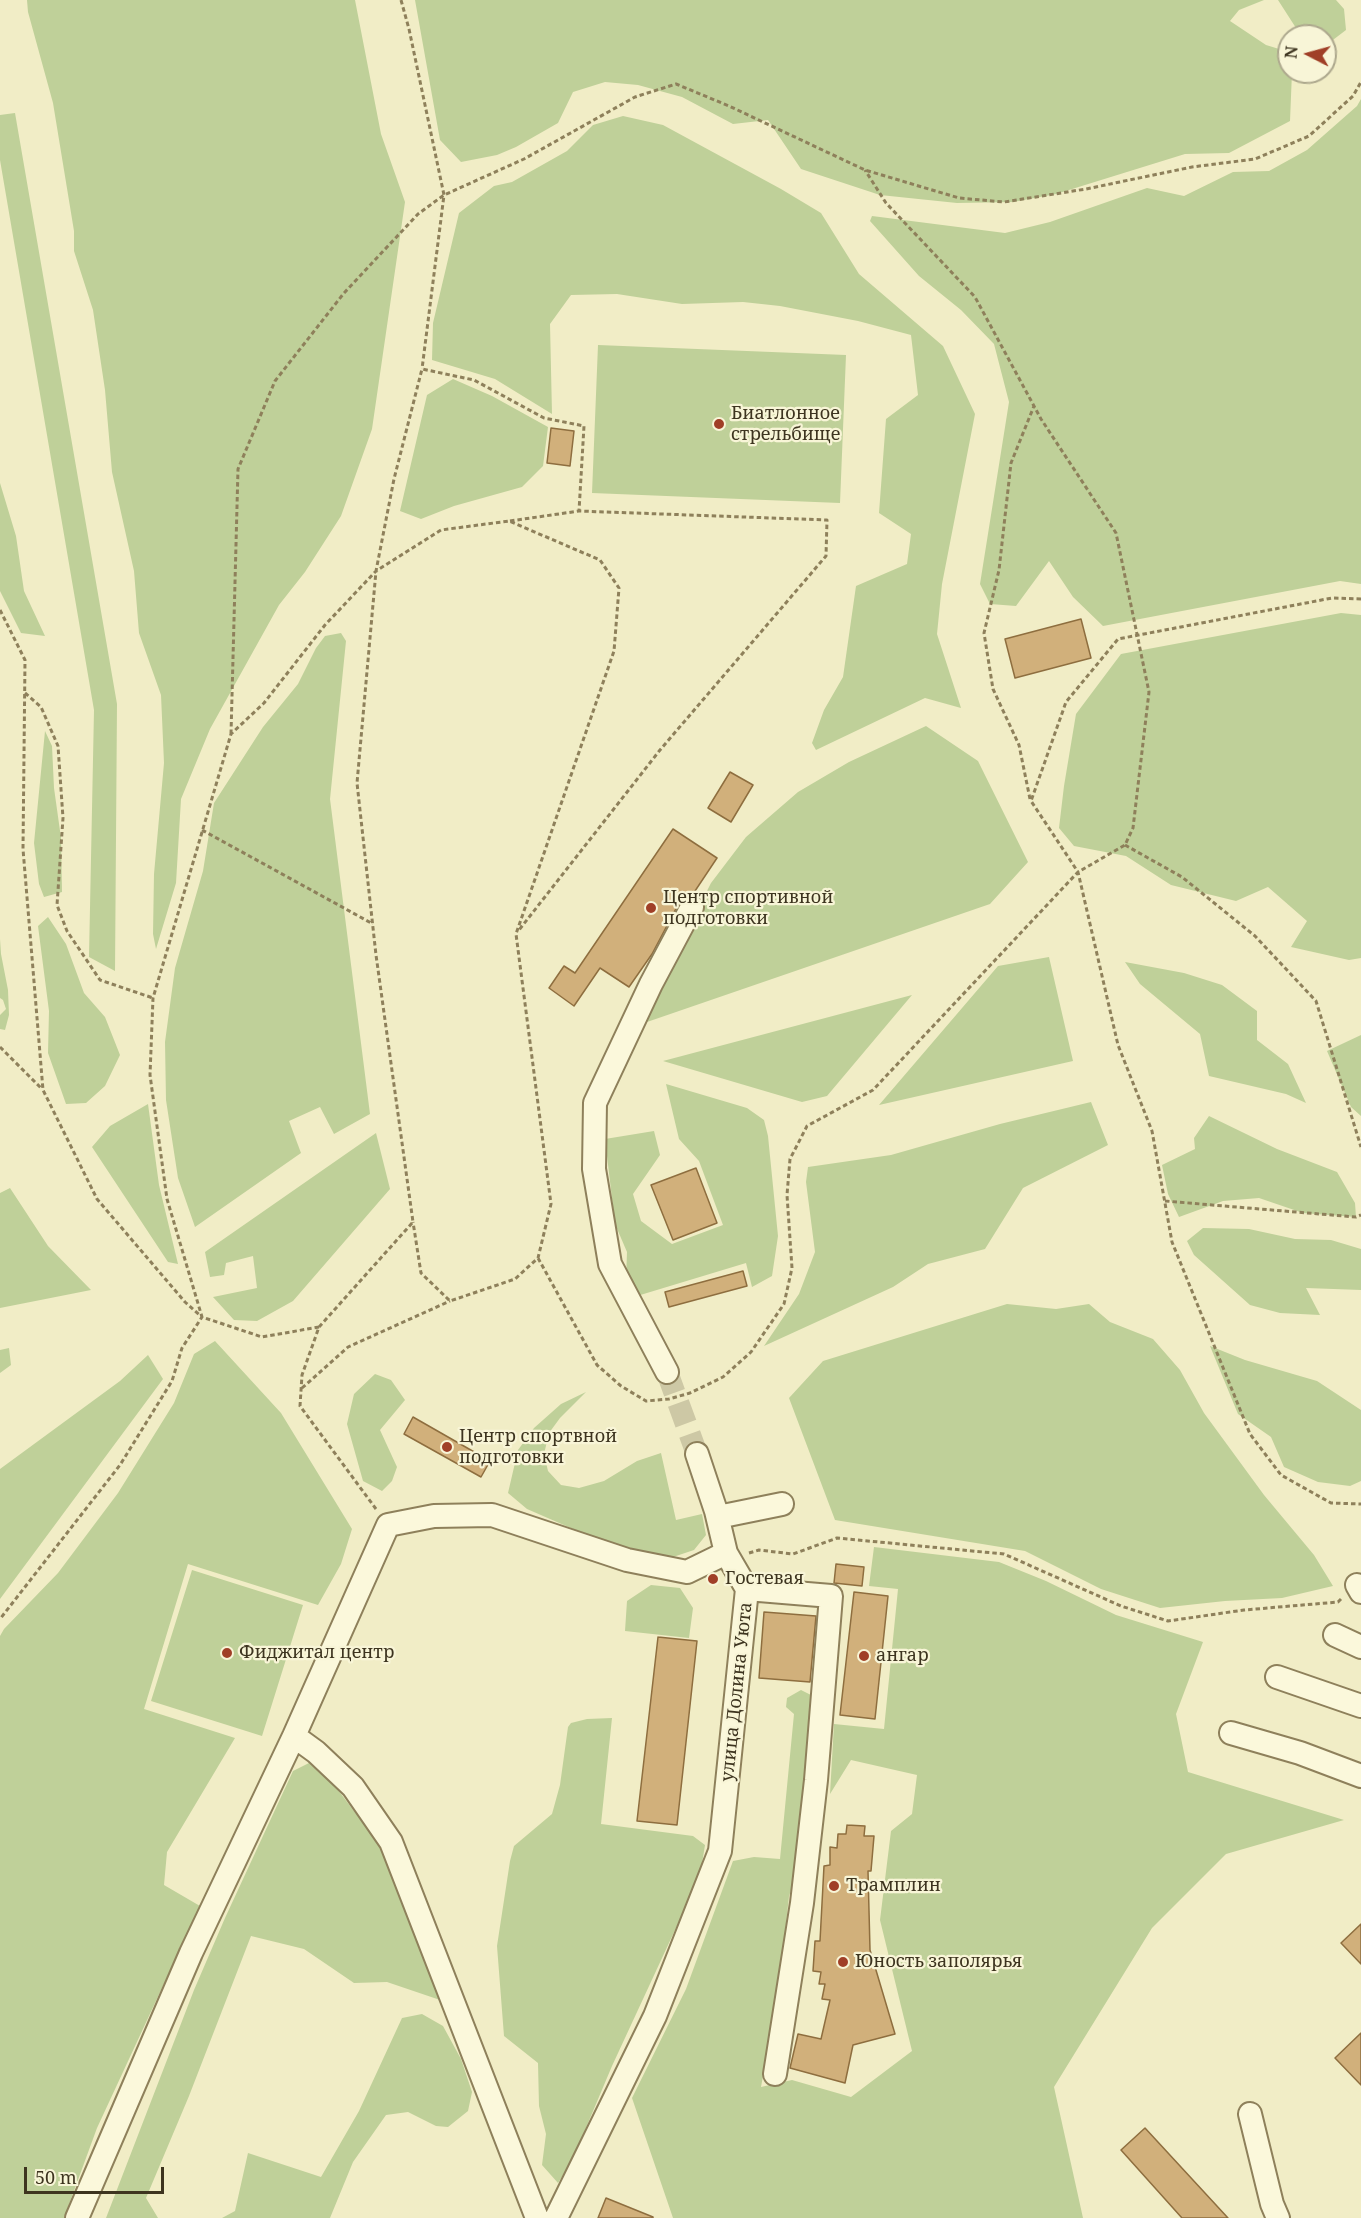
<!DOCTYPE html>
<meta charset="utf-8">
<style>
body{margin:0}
#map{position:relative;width:1361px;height:2218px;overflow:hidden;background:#f1edc6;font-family:"Noto Serif",serif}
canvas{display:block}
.north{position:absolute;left:1277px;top:24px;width:60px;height:60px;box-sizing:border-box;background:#f8f5d7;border:2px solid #ada88d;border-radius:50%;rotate:276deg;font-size:16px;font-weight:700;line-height:24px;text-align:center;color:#3d341f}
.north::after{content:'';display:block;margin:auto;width:21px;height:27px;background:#a03f27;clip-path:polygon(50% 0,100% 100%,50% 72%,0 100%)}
.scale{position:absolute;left:24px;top:2167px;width:140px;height:27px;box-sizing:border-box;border:3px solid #3d341f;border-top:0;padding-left:8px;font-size:18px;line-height:21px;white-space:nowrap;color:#3d341f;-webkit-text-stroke:4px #f8f5d7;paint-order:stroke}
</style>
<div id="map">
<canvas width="1361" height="2218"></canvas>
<div class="north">N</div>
<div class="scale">50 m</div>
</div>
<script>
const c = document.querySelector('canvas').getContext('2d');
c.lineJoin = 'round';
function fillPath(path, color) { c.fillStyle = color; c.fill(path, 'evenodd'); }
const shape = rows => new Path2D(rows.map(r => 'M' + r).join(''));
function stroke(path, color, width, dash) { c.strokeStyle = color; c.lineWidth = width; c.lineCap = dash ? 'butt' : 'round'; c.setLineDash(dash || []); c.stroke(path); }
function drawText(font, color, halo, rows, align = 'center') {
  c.font = font + ' "Noto Serif",serif'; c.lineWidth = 4.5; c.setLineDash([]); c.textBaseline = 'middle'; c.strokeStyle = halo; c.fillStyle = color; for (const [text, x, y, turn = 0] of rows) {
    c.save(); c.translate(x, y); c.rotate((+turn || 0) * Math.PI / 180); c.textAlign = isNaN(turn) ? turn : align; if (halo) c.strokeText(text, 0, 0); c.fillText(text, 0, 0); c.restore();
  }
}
fillPath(shape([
 [27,0,355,0,381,134,405,202,372,429,341,516,305,572,279,605,210,729,181,799,176,883,156,949,153,934,154,874,164,763,161,695,139,633,134,571,112,472,105,390,93,310,74,251,74,231,53,103,28,12],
 [415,0,1264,0,1239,10,1230,21,1266,45,1289,52,1289,72,1292,72,1290,121,1229,153,1185,154,1056,194,1013,202,957,203,880,195,801,169,768,120,733,124,682,97,638,85,605,82,573,92,558,123,516,147,497,155,461,162,440,140],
 [1278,0,1336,0,1344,9,1346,30,1325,46,1325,36,1306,36,1296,28],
 [1361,99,1361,584,1340,581,1103,626,1073,597,1049,561,1016,606,990,604,980,584,1009,402,994,344,961,310,919,276,870,221,872,216,1005,233,1050,222,1147,188,1184,196,1233,172,1269,171,1307,150,1357,106],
 [15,113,117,704,115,971,89,957,94,710,0,160,0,115],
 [623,116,663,125,781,189,821,213,859,274,943,346,975,414,942,584,937,634,961,708,925,698,816,750,812,743,824,710,843,677,856,586,907,564,911,534,879,513,886,419,918,395,911,335,858,321,780,306,743,302,682,304,617,294,571,295,550,324,552,414,495,379,432,360,433,323,459,213,494,186,512,182,567,151,593,125],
 [598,345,846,355,840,503,592,493],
 [453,379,492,396,548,427,543,466,522,487,454,506,421,519,400,511,427,395],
 [0,483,16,536,24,591,45,636,21,633,0,591],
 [1341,613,1361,615,1361,958,1349,960,1291,947,1307,921,1268,887,1236,901,1171,885,1126,856,1074,846,1059,828,1064,786,1076,714,1121,654],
 [341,633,346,641,330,799,370,1114,334,1134,320,1107,289,1121,301,1153,195,1227,178,1178,166,1100,165,1042,175,968,203,871,214,803,263,727,298,684,316,648,325,636],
 [926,726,978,761,1028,862,990,904,647,1022,670,964,711,883,746,837,798,792,849,762],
 [45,731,52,746,54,788,61,838,62,892,44,897,39,884,34,843],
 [48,917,66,944,84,993,105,1017,120,1055,105,1086,86,1103,66,1104,48,1053,49,1011,38,926],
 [0,939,1,954,8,990,9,1015,5,1030,0,1029,0,1015,6,1009,3,1000,0,998],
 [1049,957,1073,1061,879,1105,998,966],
 [1125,962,1184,973,1222,985,1257,1011,1257,1040,1288,1064,1306,1103,1286,1094,1209,1076,1200,1034,1140,984],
 [912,995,827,1096,802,1102,663,1061],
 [1361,1035,1361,1116,1351,1107,1327,1051],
 [666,1084,747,1108,764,1120,768,1136,778,1236,772,1276,752,1287,746,1263,637,1296,626,1280,627,1252,615,1224,605,1139,654,1131,660,1155,633,1194,641,1221,672,1244,723,1225,699,1161,679,1139],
 [1091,1102,1108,1145,1023,1188,985,1249,928,1264,893,1287,764,1346,799,1294,815,1252,806,1182,808,1167,891,1155,1000,1124],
 [148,1104,159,1185,178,1264,168,1262,92,1147,110,1126],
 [1209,1116,1277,1149,1337,1172,1355,1203,1356,1217,1303,1213,1259,1198,1223,1201,1179,1217,1168,1194,1162,1165,1195,1149,1194,1138],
 [376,1133,390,1189,293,1301,257,1321,234,1320,213,1297,257,1288,253,1256,226,1263,224,1275,210,1277,205,1252],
 [10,1188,48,1246,91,1290,0,1308,0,1193],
 [1203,1228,1249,1229,1295,1239,1331,1240,1361,1249,1361,1290,1306,1288,1320,1315,1280,1313,1250,1305,1194,1255,1187,1241],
 [1007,1304,1056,1309,1089,1304,1110,1322,1153,1339,1180,1370,1204,1413,1264,1495,1314,1555,1333,1586,1282,1598,1225,1601,1160,1608,1101,1589,1025,1551,835,1520,789,1398,823,1361],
 [215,1341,281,1413,352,1529,341,1564,318,1605,188,1564,144,1709,235,1738,167,1852,164,1885,200,1906,97,2128,64,2218,0,2218,0,1636,4,1629,58,1573,118,1493,174,1403,194,1354],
 [1210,1346,1245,1360,1317,1381,1361,1410,1361,1481,1350,1486,1318,1482,1284,1467,1271,1437,1238,1414],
 [9,1348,11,1365,0,1373,0,1350],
 [148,1355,163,1379,0,1599,0,1469,120,1381],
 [375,1374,391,1380,405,1400,380,1430,397,1467,392,1481,382,1491,363,1481,347,1424,354,1394],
 [586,1392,560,1418,549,1433,544,1454,548,1471,561,1485,579,1488,604,1481,637,1461,661,1453,676,1520,702,1514,706,1535,694,1550,667,1559,640,1558,527,1509,508,1493,518,1450,534,1428,561,1404],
 [874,1547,999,1562,1046,1581,1116,1615,1203,1642,1176,1714,1188,1772,1344,1820,1226,1854,1152,1928,1054,2087,1083,2218,673,2218,632,2098,686,1989,733,1861,754,1857,780,1859,794,1714,786,1707,787,1698,801,1690,815,1697,797,1873,789,1896,779,1989,761,2087,792,2080,851,2097,912,2051,880,1920,891,1831,912,1814,917,1775,851,1760,830,1794,834,1724,884,1729,898,1589,869,1586],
 [192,1570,303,1605,262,1736,151,1701],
 [651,1585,680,1588,693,1608,689,1638,625,1631,627,1601],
 [612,1718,601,1824,693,1836,705,1845,700,1876,612,2066,572,2161,558,2183,542,2165,546,2134,539,2106,538,2063,504,2036,497,1946,510,1861,514,1846,552,1814,560,1785,568,1727,571,1723,587,1719],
 [309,1763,335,1786,385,1852,443,2001,387,1982,354,1983,304,1949,251,1936,189,2096,146,2198,158,2218,106,2218,194,1990,225,1918,293,1771],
 [422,2014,443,2026,461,2059,472,2092,468,2111,448,2127,436,2126,408,2112,386,2115,353,2162,330,2218,222,2218,235,2211,248,2153,321,2177,359,2111,402,2018]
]), '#bfd099');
const building = shape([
 [551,428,574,431,570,466,547,463,551,428],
 [1081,619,1091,658,1015,678,1005,639,1081,619],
 [730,772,753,785,731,822,708,808,730,772],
 [673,829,717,858,693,894,685,895,680,901,652,954,629,987,600,968,574,1006,549,988,564,966,575,973,673,829],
 [696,1168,717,1223,673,1240,651,1185,696,1168],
 [743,1271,747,1286,669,1307,665,1292,743,1271],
 [413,1417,490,1461,481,1477,404,1434,413,1417],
 [836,1564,864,1567,862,1586,834,1583,836,1564],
 [854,1592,888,1596,875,1719,840,1715,854,1592],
 [764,1612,816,1616,810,1682,759,1678,764,1612],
 [658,1637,697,1641,677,1825,637,1821,658,1637],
 [847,1825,865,1826,864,1836,874,1836,871,1871,868,1871,870,1950,895,2034,853,2045,845,2083,790,2068,798,2034,821,2039,830,2000,822,1999,825,1984,819,1984,821,1972,813,1971,815,1941,820,1941,824,1866,830,1865,830,1847,837,1848,838,1834,846,1834,847,1825],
 [1361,1924,1361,1964,1341,1943,1361,1924],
 [1361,2033,1361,2085,1335,2058,1361,2033],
 [1145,2128,1228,2218,1182,2218,1121,2150,1145,2128],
 [606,2198,653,2217,653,2218,598,2218,606,2198]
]);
fillPath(building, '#d1b07b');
stroke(building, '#8e6e3f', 1.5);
stroke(shape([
 [667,1372,697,1454]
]), '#cdc8a5', 22, [22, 11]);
const minor = shape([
 [667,1372,610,1264,594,1169,595,1103,651,984,692,907],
 [697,1454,716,1511,726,1553,747,1589],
 [718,1517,782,1504],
 [1357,1585,1361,1592],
 [1335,1635,1361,1647],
 [1277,1677,1361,1706],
 [1231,1733,1300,1753,1361,1776],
 [294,1736,316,1752,353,1787,391,1842,537,2218],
 [1250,2114,1272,2204,1278,2218],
 [77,2218,191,1953,294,1736,388,1525,434,1516,492,1515,627,1560,687,1572,726,1553],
 [556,2218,655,2016,720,1851,747,1589,831,1596,816,1780,802,1903,775,2074]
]);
stroke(minor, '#8e805b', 26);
stroke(shape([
 [401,0,409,29,444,195,422,369],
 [510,521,579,511,827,520,826,556,660,750,519,930],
 [1361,599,1332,598,1118,639,1066,702,1031,801,1078,872,1118,1045,1152,1131,1172,1242,1250,1434,1281,1475,1331,1503,1361,1504],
 [0,610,25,660,23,849,43,1090,97,1199,185,1302,202,1317,182,1348,172,1381,120,1465,0,1619],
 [25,693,41,707,58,746,63,818,57,905,67,931,100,980,153,998],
 [231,734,238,469,275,381,344,293,418,214,444,195,524,159,635,97,676,84,729,106,865,170,959,198,1004,202,1086,189,1192,167,1255,159,1309,136,1353,96,1361,82],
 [1030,799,1019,745,993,689,984,633,999,570,1011,463,1034,406],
 [202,830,373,924],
 [1125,845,1182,877,1255,936,1316,1001,1361,1147],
 [0,1047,42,1089],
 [1165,1201,1356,1217,1361,1215],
 [538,1258,597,1365,621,1386,646,1401,669,1399,690,1393,723,1377,751,1352,784,1304,792,1268,787,1195,790,1159,807,1126,873,1090,1078,872,1125,845,1133,828,1149,692,1116,533,1041,419,975,297,886,203,865,170],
 [319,1327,413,1222,376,955,357,783,376,571,394,479,422,369,474,380,544,418,584,426,579,511],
 [302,1388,348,1347,450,1301],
 [376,1509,300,1406,302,1375,319,1327,262,1337,202,1317,167,1199,150,1075,153,998,231,734,264,703,325,625,376,571,441,530,509,521,600,560,619,588,614,651,516,934,551,1204,538,1258,515,1279,450,1301,421,1273,413,1222],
 [749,1553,759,1550,793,1554,837,1538,1004,1554,1121,1606,1168,1621,1244,1610,1338,1602,1341,1599]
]), '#8e805b', 3, [4.5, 3]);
stroke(minor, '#fbf8db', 22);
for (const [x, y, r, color] of [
 [719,424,6,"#a03f27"],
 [651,908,6,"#a03f27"],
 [447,1447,6,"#a03f27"],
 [713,1579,6,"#a03f27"],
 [227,1653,6,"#a03f27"],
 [864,1656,6,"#a03f27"],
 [834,1886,6,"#a03f27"],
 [843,1962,6,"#a03f27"]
]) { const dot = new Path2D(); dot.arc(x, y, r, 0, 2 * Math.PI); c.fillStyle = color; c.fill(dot); stroke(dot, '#f8f5d7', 2); }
drawText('18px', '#3d341f', '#f8f5d7', [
 ["Биатлонное",731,414],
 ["стрельбище",731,435],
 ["Центр спортивной",663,898],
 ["подготовки",663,919],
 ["Центр спортвной",459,1437],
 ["подготовки",459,1458],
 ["Гостевая",725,1579],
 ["Фиджитал центр",239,1653],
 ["ангар",876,1656],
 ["Трамплин",846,1886],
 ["Юность заполярья",855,1962]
], 'left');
drawText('18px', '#3d341f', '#f8f5d7', [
 ["улица Долина Уюта",737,1692,-84]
]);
</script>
